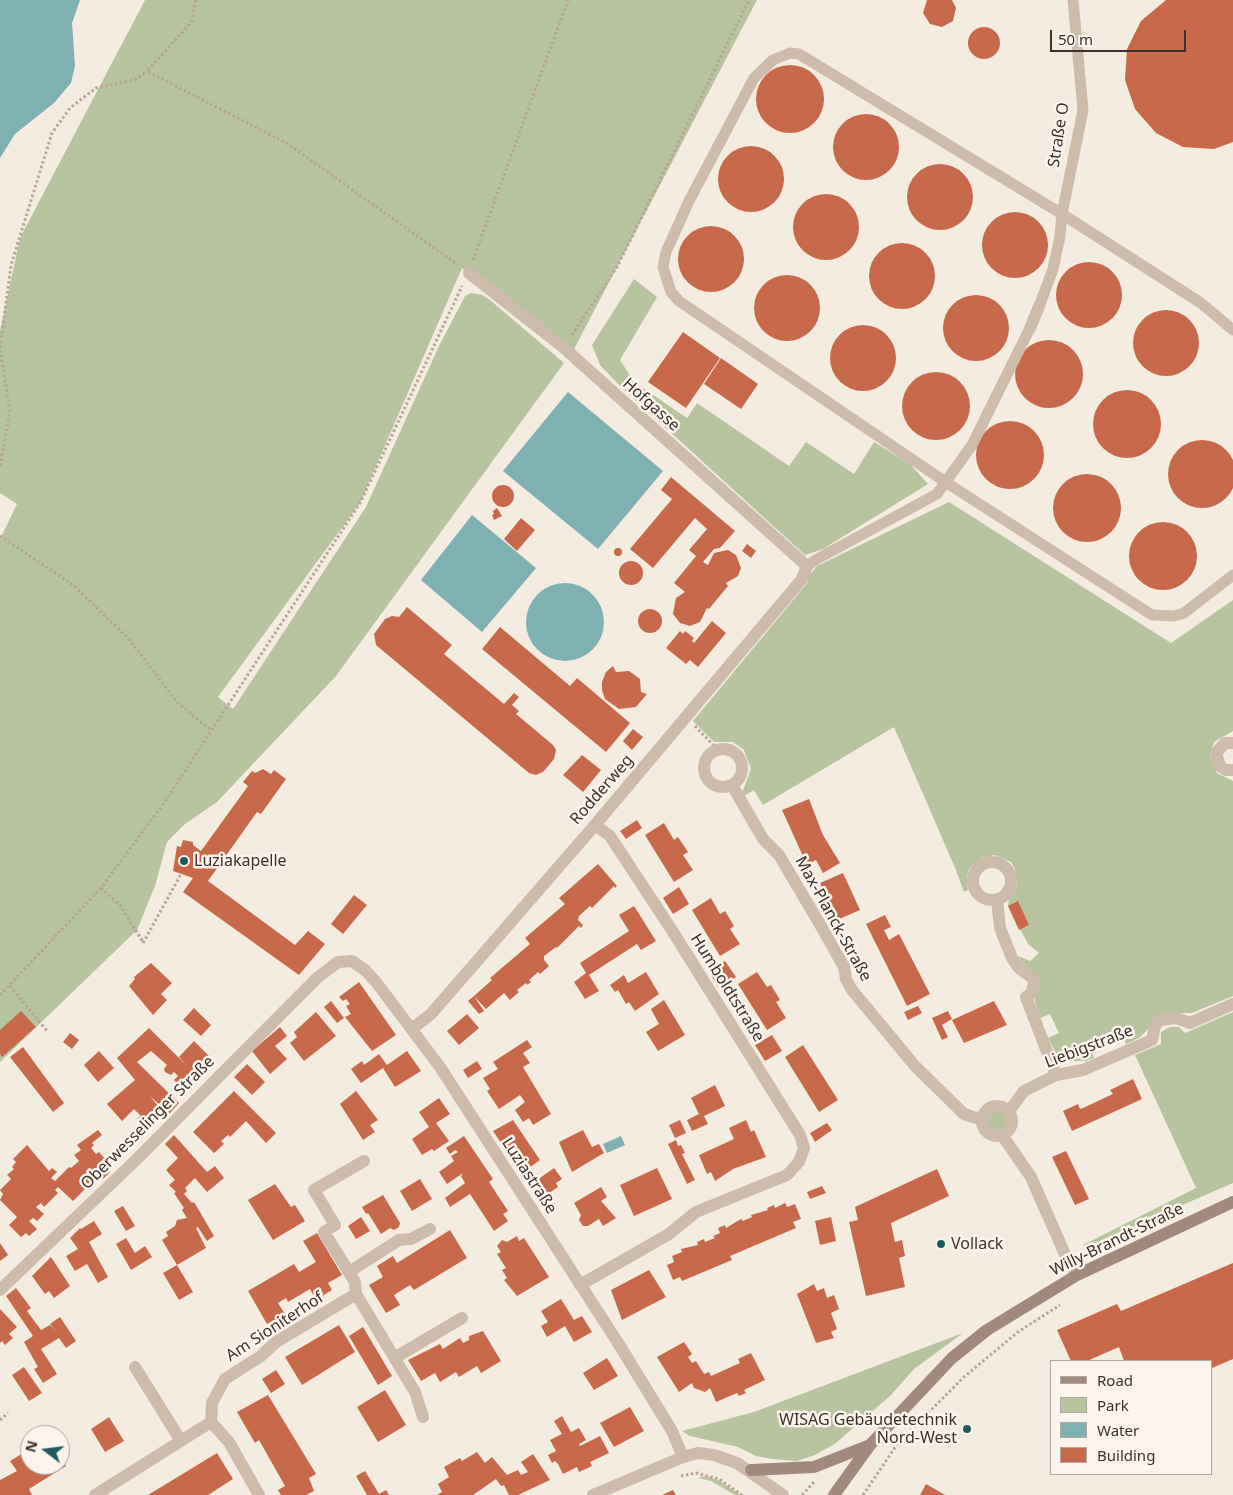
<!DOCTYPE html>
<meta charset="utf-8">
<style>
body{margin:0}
#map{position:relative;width:1233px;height:1495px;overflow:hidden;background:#f4ebe1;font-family:"Noto Sans",sans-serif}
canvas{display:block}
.legend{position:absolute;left:1050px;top:1360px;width:162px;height:115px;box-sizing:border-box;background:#fbf5ee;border:1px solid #aea6a0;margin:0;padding:6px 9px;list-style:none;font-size:15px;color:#3b302b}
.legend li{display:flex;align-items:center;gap:10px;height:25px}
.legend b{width:25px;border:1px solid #aea6a0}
.north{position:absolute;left:20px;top:1425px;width:50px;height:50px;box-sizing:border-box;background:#fbf5ee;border:1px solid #aea6a0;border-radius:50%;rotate:285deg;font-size:14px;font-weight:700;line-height:20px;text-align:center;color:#3b302b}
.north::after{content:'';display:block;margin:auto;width:18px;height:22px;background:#1f5a5e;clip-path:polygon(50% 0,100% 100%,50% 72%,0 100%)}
.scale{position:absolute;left:1050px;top:30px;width:136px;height:22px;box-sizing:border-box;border:2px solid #3b302b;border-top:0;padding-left:6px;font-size:15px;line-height:18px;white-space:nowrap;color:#3b302b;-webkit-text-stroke:4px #fbf5ee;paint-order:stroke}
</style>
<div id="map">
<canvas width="1233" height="1495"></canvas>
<ul class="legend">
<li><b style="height:6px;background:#a18a7d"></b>Road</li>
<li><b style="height:14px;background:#b8c4a0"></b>Park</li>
<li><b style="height:14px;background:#7fb0b2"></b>Water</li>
<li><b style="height:14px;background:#c8694b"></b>Building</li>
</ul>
<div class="north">N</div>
<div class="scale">50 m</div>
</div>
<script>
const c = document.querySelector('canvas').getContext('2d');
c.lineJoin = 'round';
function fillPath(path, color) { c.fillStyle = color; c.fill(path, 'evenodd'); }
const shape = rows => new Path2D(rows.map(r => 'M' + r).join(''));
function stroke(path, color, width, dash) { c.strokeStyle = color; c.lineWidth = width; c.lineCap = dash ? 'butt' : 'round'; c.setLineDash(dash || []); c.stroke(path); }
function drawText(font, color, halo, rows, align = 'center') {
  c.font = font + ' "Noto Sans",sans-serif'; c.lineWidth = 5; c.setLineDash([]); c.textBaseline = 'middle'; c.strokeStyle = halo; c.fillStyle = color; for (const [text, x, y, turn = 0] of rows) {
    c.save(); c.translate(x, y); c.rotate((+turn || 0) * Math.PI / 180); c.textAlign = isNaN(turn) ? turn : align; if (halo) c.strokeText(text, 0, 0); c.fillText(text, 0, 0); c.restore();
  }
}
fillPath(shape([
 [145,0,757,0,573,351,462,268,360,503,218,697,233,709,366,507,439,346,465,296,471,293,482,295,490,300,564,363,336,676,217,802,185,824,167,842,155,886,137,930,0,1062,0,539,17,504,0,493,0,331,20,238],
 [634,279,657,297,620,360,634,382,687,418,697,403,789,466,806,442,854,474,874,442,910,464,928,484,823,549,805,555,623,389,600,365,592,345],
 [949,502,1171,643,1233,600,1233,731,1214,742,1210,755,1217,773,1233,781,1233,996,1192,1013,1164,1013,1139,1038,1126,1044,1121,1033,1090,1046,1094,1058,1086,1061,1070,1061,1056,1053,1048,1038,1059,1033,1050,1014,1040,1018,1038,1014,1035,1000,1038,982,1018,956,1030,961,1039,953,1028,944,1008,906,1009,899,1017,886,1015,869,1011,862,995,855,981,858,969,869,967,877,968,890,964,892,956,870,894,727,763,805,754,790,744,796,742,793,751,769,744,750,733,742,714,742,693,721,808,582,808,577,817,566],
 [1233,1012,1233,1183,1086,1247,1083,1245,1196,1188,1135,1055,1161,1044,1161,1032,1170,1027,1179,1027,1185,1033],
 '987 1121a10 10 0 1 1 20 0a10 10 0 1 1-20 0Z',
 [963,1333,914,1369,890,1396,836,1443,815,1455,797,1461,772,1459,756,1456,738,1447,690,1436,682,1431,754,1412],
 [706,1476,720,1481,741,1495,735,1495,711,1481,698,1478]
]), '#b8c4a0');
fillPath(shape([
 [0,0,80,0,72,23,75,66,71,83,54,103,15,134,0,158],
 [568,392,663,471,598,549,503,471],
 [472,515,536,568,482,632,421,580],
 '526 622a39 39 0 1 1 78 0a39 39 0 1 1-78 0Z',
 [621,1136,625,1145,607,1153,603,1144]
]), '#7fb0b2');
fillPath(shape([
 [927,0,952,0,956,8,953,21,942,27,930,24,923,13],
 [1166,0,1233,0,1233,142,1214,149,1183,147,1156,133,1135,109,1125,80,1127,49,1141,21],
 '968 43a16 16 0 1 1 32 0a16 16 0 1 1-32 0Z',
 '756 99a34 34 0 1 1 68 0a34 34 0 1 1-68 0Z',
 '833 147a33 33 0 1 1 66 0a33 33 0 1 1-66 0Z',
 '718 179a33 33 0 1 1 66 0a33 33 0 1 1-66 0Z',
 '907 197a33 33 0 1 1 66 0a33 33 0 1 1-66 0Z',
 '793 227a33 33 0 1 1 66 0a33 33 0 1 1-66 0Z',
 '982 245a33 33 0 1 1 66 0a33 33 0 1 1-66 0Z',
 '678 259a33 33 0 1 1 66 0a33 33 0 1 1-66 0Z',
 '869 276a33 33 0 1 1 66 0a33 33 0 1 1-66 0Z',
 '1056 295a33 33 0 1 1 66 0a33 33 0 1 1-66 0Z',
 '754 308a33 33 0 1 1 66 0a33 33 0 1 1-66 0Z',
 '943 328a33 33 0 1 1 66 0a33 33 0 1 1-66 0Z',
 '1133 343a33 33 0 1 1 66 0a33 33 0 1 1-66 0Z',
 '830 358a33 33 0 1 1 66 0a33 33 0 1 1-66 0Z',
 [683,332,720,358,686,408,648,382],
 '1015 374a34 34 0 1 1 68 0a34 34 0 1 1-68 0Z',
 [721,358,758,384,741,409,704,384],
 '902 406a34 34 0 1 1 68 0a34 34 0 1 1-68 0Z',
 '1093 424a34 34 0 1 1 68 0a34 34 0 1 1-68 0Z',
 '976 455a34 34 0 1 1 68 0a34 34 0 1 1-68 0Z',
 '1168 474a34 34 0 1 1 68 0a34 34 0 1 1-68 0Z',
 '1053 508a34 34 0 1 1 68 0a34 34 0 1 1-68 0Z',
 [671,477,735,531,720,548,714,549,703,562,708,565,714,553,728,550,736,555,741,568,738,576,726,583,728,586,709,609,707,608,700,622,690,626,680,623,673,614,676,598,685,592,674,583,696,556,689,550,707,529,695,518,653,568,630,549,672,499,661,490],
 '492 496a11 11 0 1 1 22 0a11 11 0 1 1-22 0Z',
 [497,508,502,516,494,520,492,515,494,514,493,511],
 [521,518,535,530,517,551,504,539],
 '1129 556a34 34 0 1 1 68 0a34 34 0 1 1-68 0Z',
 [747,544,756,551,751,558,742,551],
 '614 552a4 4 0 1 1 8 0a4 4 0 1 1-8 0Z',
 '619 573a12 12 0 1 1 24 0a12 12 0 1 1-24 0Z',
 [407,607,452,645,444,654,504,704,514,693,519,697,512,705,519,711,516,714,553,745,556,750,554,759,543,772,536,775,529,773,376,645,374,634,385,619,392,616,399,617],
 '638 621a12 12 0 1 1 24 0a12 12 0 1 1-24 0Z',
 [712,621,726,633,698,667,690,660,686,664,666,648,680,631,683,634,685,631,694,638,692,641,694,643],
 [500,627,570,686,577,678,630,723,606,752,482,649],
 [613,666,616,672,629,671,640,679,641,692,647,694,636,707,619,709,605,699,602,690,602,682,606,672],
 [633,729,643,737,632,750,623,741],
 [582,755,601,770,583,792,563,775],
 [263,769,271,774,274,770,286,779,261,814,257,812,208,881,295,945,308,931,325,944,299,975,183,892,193,878,173,871,177,846,181,847,183,840,193,842,193,845,201,851,248,786,243,782,252,771,255,773],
 [809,799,823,835,840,863,823,873,816,860,807,865,782,810],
 [637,820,642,828,626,839,620,831],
 [664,823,674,840,678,837,688,852,683,855,693,870,674,882,645,835],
 [598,864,617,886,615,888,614,886,592,908,590,906,579,916,578,920,583,925,581,928,579,926,557,948,556,947,544,956,544,960,549,966,540,974,538,972,529,980,531,982,527,985,526,983,517,990,519,992,510,1000,504,993,486,1009,474,996,492,980,490,978,530,944,525,938,565,904,559,898],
 [843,873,860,910,837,920,820,883],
 [679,887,689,904,673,914,663,898],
 [354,895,367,905,343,934,331,924],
 [711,898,720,914,725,911,734,926,730,929,740,944,720,956,692,910],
 [1018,901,1029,925,1019,930,1008,906],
 [634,906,656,941,641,950,637,944,589,975,599,991,585,999,574,982,586,973,580,963,629,931,619,915],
 [885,915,891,927,884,930,889,940,899,934,930,994,907,1006,866,924],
 [725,961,736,977,719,988,709,972],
 [151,963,172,983,161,994,167,1000,153,1015,129,986,135,979,134,977],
 [646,972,659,994,635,1011,629,1002,626,1004,618,990,615,992,610,985,624,975,628,983],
 [757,972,767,987,771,985,780,1000,776,1002,786,1018,767,1030,738,984],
 [359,982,396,1035,372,1051,345,1017,351,1014,346,1006,350,1004,346,999,343,1001,339,997],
 [474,996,484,1011,479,1014,468,1001],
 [664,1000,685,1035,658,1051,646,1032,659,1024,651,1009],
 [331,1001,344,1018,337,1023,324,1007],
 [994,1001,1007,1025,964,1043,952,1020],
 [918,1006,922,1013,908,1020,904,1012],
 [194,1008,211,1025,201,1036,183,1020],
 [21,1011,36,1027,2,1057,0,1054,0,1030],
 [948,1011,952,1019,942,1025,948,1037,942,1040,932,1018],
 [316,1012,336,1036,304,1061,290,1043,297,1037,294,1032],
 [467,1014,479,1028,459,1045,447,1031],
 [280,1027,287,1036,275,1046,287,1059,270,1074,252,1051],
 [149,1028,187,1066,179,1057,194,1041,215,1062,185,1092,174,1080,178,1076,174,1072,171,1075,165,1072,164,1069,167,1065,151,1051,137,1062,179,1103,169,1114,150,1096,158,1106,148,1115,150,1118,142,1125,137,1119,141,1116,134,1109,122,1121,107,1104,135,1080,117,1058],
 [70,1033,79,1040,72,1049,63,1042],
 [772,1035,782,1051,765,1061,755,1045],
 [527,1040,532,1047,523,1053,530,1063,523,1067,551,1114,533,1125,529,1118,523,1122,515,1110,525,1102,520,1095,499,1109,487,1091,490,1089,483,1078,498,1069,493,1062],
 [803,1045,838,1100,819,1112,785,1057],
 [23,1047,64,1103,53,1112,10,1057],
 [99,1051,114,1068,98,1082,84,1065],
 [407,1051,421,1071,395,1087,383,1068,361,1083,351,1069,362,1061,364,1065,379,1054,387,1065],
 [477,1061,482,1069,468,1078,463,1070],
 [247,1064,265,1082,252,1095,234,1077],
 [1133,1079,1142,1099,1072,1131,1063,1111,1078,1104,1080,1109,1083,1108,1113,1094,1110,1090],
 [715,1085,725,1106,704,1116,708,1124,692,1131,687,1120,699,1114,691,1098],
 [234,1091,276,1133,266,1143,246,1121,230,1137,228,1135,221,1141,224,1144,214,1153,193,1132],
 [356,1091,378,1120,370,1125,375,1132,363,1140,340,1104],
 [439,1098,450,1114,436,1123,449,1141,434,1151,432,1149,422,1155,412,1139,429,1127,419,1112],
 [513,1120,540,1160,529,1168,519,1154,512,1159,493,1131],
 [680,1120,686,1133,675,1138,669,1125],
 [746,1120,751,1132,754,1130,766,1157,733,1169,715,1181,711,1172,707,1174,699,1155,734,1139,729,1128],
 [827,1123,832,1130,815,1142,810,1133],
 [98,1130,102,1135,92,1143,94,1145,91,1148,96,1154,99,1152,106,1160,103,1162,110,1172,103,1179,99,1175,73,1201,58,1187,55,1190,58,1193,44,1207,41,1203,36,1207,44,1214,37,1221,33,1218,29,1221,37,1229,29,1236,26,1233,21,1237,9,1225,17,1217,0,1200,3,1194,0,1190,11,1179,7,1175,14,1169,12,1167,16,1162,13,1159,27,1145,49,1171,52,1168,57,1172,51,1178,55,1181,69,1167,71,1168,79,1161,74,1155,81,1150,77,1145],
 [583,1130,592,1147,599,1144,604,1153,572,1172,559,1142],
 [174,1135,207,1172,215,1166,224,1178,207,1192,195,1178,185,1188,187,1191,184,1194,192,1203,194,1202,214,1236,207,1241,198,1227,196,1228,206,1248,177,1265,193,1292,179,1300,163,1273,177,1265,162,1240,168,1236,166,1232,175,1226,177,1220,187,1218,182,1210,184,1208,174,1193,176,1192,169,1185,175,1180,166,1170,178,1158,165,1144],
 [464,1136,493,1179,489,1182,508,1211,503,1214,508,1221,494,1231,470,1194,450,1207,445,1198,465,1183,461,1176,463,1173,447,1184,439,1172,454,1161,451,1156,458,1152,455,1150,450,1154,446,1148],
 [676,1140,678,1146,681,1145,685,1153,682,1154,695,1180,687,1184,668,1144],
 [1066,1151,1089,1199,1075,1205,1052,1157],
 [554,1168,562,1179,556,1183,558,1187,539,1200,530,1185],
 [657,1168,672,1199,634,1216,620,1185],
 [937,1169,949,1196,891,1223,895,1242,902,1240,905,1256,899,1258,905,1287,866,1296,849,1222,858,1220,855,1207],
 [420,1179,432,1199,412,1211,400,1191],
 [275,1184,291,1207,295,1205,305,1221,273,1240,248,1200],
 [822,1186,826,1193,810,1199,807,1192],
 [601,1187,607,1197,601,1201,616,1218,603,1226,599,1219,588,1226,583,1226,579,1220,581,1215,574,1203],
 [383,1195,400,1223,399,1227,394,1230,390,1228,381,1234,368,1213,366,1214,362,1207],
 [785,1203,787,1207,795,1204,801,1219,793,1222,796,1228,730,1256,732,1260,682,1281,680,1277,673,1280,667,1265,674,1262,672,1256,682,1252,681,1249,698,1245,697,1242,704,1239,705,1242,715,1238,713,1236,720,1233,718,1228,725,1225,726,1228,741,1219,743,1221,752,1217,751,1215,768,1210,767,1208,774,1205,775,1208],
 [123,1206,135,1226,126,1231,114,1211],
 [361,1217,370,1231,356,1239,348,1226],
 [831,1217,836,1241,820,1245,815,1221],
 [94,1221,102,1234,89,1242,108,1277,98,1283,87,1264,75,1271,66,1256,78,1249,70,1238,80,1228,81,1229],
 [450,1230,467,1258,414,1290,410,1285,394,1295,400,1305,386,1313,369,1285,383,1277,377,1266,393,1256,397,1263],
 [317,1233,342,1275,328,1283,332,1290,316,1300,310,1289,288,1302,286,1298,278,1303,285,1314,267,1324,248,1291,294,1264,299,1272,316,1262,303,1241],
 [517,1236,519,1241,524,1238,549,1277,517,1296,504,1280,507,1278,502,1270,506,1268,497,1254,501,1252,497,1246,502,1240,507,1242],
 [126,1238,135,1253,145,1246,152,1257,131,1270,116,1244],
 [0,1243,8,1255,0,1261],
 [51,1257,70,1286,54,1298,49,1291,45,1294,32,1276],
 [1233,1263,1233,1359,1212,1368,1212,1361,1124,1361,1119,1347,1087,1361,1071,1361,1057,1330,1117,1304,1121,1311],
 [649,1270,666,1297,622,1320,611,1290],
 [814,1284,817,1291,824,1288,827,1298,834,1295,839,1309,831,1313,837,1329,831,1332,834,1338,816,1343,797,1294],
 [16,1288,31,1308,27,1311,41,1330,50,1325,56,1332,50,1324,60,1317,76,1341,66,1348,59,1338,41,1349,57,1374,43,1383,34,1369,38,1367,24,1342,33,1336,6,1296],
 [561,1299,574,1320,582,1316,592,1332,574,1342,565,1326,547,1337,541,1326,548,1322,541,1311],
 [0,1309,17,1327,9,1334,13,1338,5,1345,2,1341,0,1343],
 [339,1325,355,1352,302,1385,285,1357],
 [363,1327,392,1376,378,1385,349,1336],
 [483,1331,501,1361,481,1373,477,1366,459,1377,456,1372,440,1382,435,1373,421,1381,408,1360,440,1344,443,1349,460,1338,463,1343,469,1340,469,1336],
 [684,1342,692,1354,688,1357,692,1363,696,1361,704,1374,709,1372,711,1376,740,1363,738,1359,751,1353,765,1380,744,1390,746,1393,739,1396,737,1393,716,1402,710,1388,705,1392,694,1388,692,1383,679,1392,657,1357],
 [607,1358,618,1376,594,1390,583,1373],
 [24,1367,42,1393,29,1401,12,1375],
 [276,1370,285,1384,271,1393,262,1379],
 [385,1390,406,1425,378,1442,357,1407],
 [268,1395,316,1474,309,1478,314,1491,306,1495,281,1495,278,1490,285,1486,259,1440,255,1443,237,1412],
 [630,1407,644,1431,614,1447,600,1423],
 [562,1416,571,1432,579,1428,586,1440,579,1444,580,1446,600,1436,609,1453,590,1462,592,1466,579,1472,577,1467,563,1474,558,1464,555,1461,552,1463,548,1455,556,1451,550,1440,562,1434,554,1421],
 [109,1417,124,1441,105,1452,91,1429],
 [30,1449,30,1465,60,1465,60,1456,66,1466,29,1489,32,1495,0,1495,0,1480,17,1471,10,1461],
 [477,1452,485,1463,492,1457,507,1475,518,1470,521,1475,528,1472,521,1462,533,1454,550,1480,518,1495,509,1495,504,1485,501,1486,496,1479,473,1495,437,1495,442,1492,438,1484,449,1477,444,1467,460,1458,462,1461],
 [217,1453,233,1479,208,1495,148,1495],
 [365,1471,379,1494,386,1490,389,1495,367,1495,356,1476],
 [926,1484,945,1495,920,1495],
 [673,1490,676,1495,662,1495]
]), '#c8694b');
stroke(shape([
 [196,0,191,23,147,71,288,144,458,265],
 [473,260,568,0],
 [572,335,617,267,749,0],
 [0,348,11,265,52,133,70,108,96,88,135,80,147,71],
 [0,350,10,410,0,467],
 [0,536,73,585,128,638,177,702,211,730],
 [695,726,717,749],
 [101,888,120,905,143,942],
 [143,943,181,874],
 [10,986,47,1031],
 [0,995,101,888,164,803,360,503,462,286],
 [1081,1253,1146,1224],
 [0,1420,8,1413],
 [681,1476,696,1473,719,1479,742,1495],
 [802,1495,814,1482],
 [863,1495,898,1443,964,1377,1018,1332,1060,1305]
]), '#b9a596', 3, [2.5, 2.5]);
stroke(shape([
 [1040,304,1053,269,1060,236,1062,214,1083,110,1073,0],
 [1233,330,1201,303,1062,214,799,54,790,53,773,60,754,78,689,201,666,252,663,267,671,292,679,301,947,483,1152,615,1174,616,1184,613,1233,575],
 [807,566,817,559,937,494,972,445,1031,326]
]), '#cdbbac', 11);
stroke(shape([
 [1031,326,1040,304],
 [1233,743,1225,743,1216,753,1220,766,1226,770,1233,770],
 '704 768a19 19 0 1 1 38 0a19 19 0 1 1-38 0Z',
 [732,785,763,839,779,855,818,921,844,967,846,979,852,990,915,1066,964,1114,982,1120],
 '973 881a19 19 0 1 1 38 0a19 19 0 1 1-38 0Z',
 [997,899,1000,928,1012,958,1019,968,1035,980,1031,994,1026,997,1056,1075],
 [413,1028,431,1014,595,825,802,579,807,566,563,347,469,273],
 '982 1121a15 15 0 1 1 30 0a15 15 0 1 1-30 0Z',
 [1009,1111,1024,1091,1056,1075,1083,1070,1152,1040,1155,1026,1160,1020,1176,1018,1190,1023,1233,1004],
 [1002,1135,1031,1177,1067,1259,1077,1275],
 [349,1272,399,1240,411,1239,430,1229],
 [580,1285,669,1234,696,1212,787,1175,799,1162,804,1148,800,1135,673,932,610,836,595,825],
 [0,1290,138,1158,317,978,338,962,352,961,365,970,376,982,440,1067,620,1346,672,1431,683,1457],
 [356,1294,355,1282,324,1232,335,1225,314,1190,364,1161],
 [396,1357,462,1318],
 [135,1367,181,1441],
 [211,1422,229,1442,259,1495],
 [95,1495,211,1422,212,1403,225,1379,261,1356,276,1342,356,1294,415,1392,423,1417],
 [593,1495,683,1457,698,1453,714,1455,737,1463,783,1495]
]), '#cdbbac', 12);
stroke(shape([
 [751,1470,814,1467,870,1445],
 [834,1495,870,1445,952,1358,987,1330,1077,1275,1233,1202]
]), '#a18a7d', 12);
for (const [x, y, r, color] of [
 [184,861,5,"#1f5a5e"],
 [941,1244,5,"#1f5a5e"],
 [967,1429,5,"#1f5a5e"]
]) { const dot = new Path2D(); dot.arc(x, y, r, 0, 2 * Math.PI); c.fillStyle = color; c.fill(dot); stroke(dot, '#fbf5ee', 2); }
drawText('16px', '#3b302b', '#fbf5ee', [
 ["Straße O",1059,135,-81],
 ["Hofgasse",651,405,42],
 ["Rodderweg",602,790,-49],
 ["Max-Planck-Straße",833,919,61],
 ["Humboldtstraße",727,988,58],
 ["Liebigstraße",1089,1047,-21],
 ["Oberwesselinger Straße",148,1123,-45],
 ["Luziastraße",529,1176,57],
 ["Willy-Brandt-Straße",1117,1240,-26],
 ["Am Sioniterhof",275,1327,-33]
]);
drawText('16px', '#3b302b', '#fbf5ee', [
 ["Luziakapelle",194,861],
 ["Vollack",951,1244],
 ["WISAG Gebäudetechnik",957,1420,"right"],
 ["Nord-West",957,1438,"right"]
], 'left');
</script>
